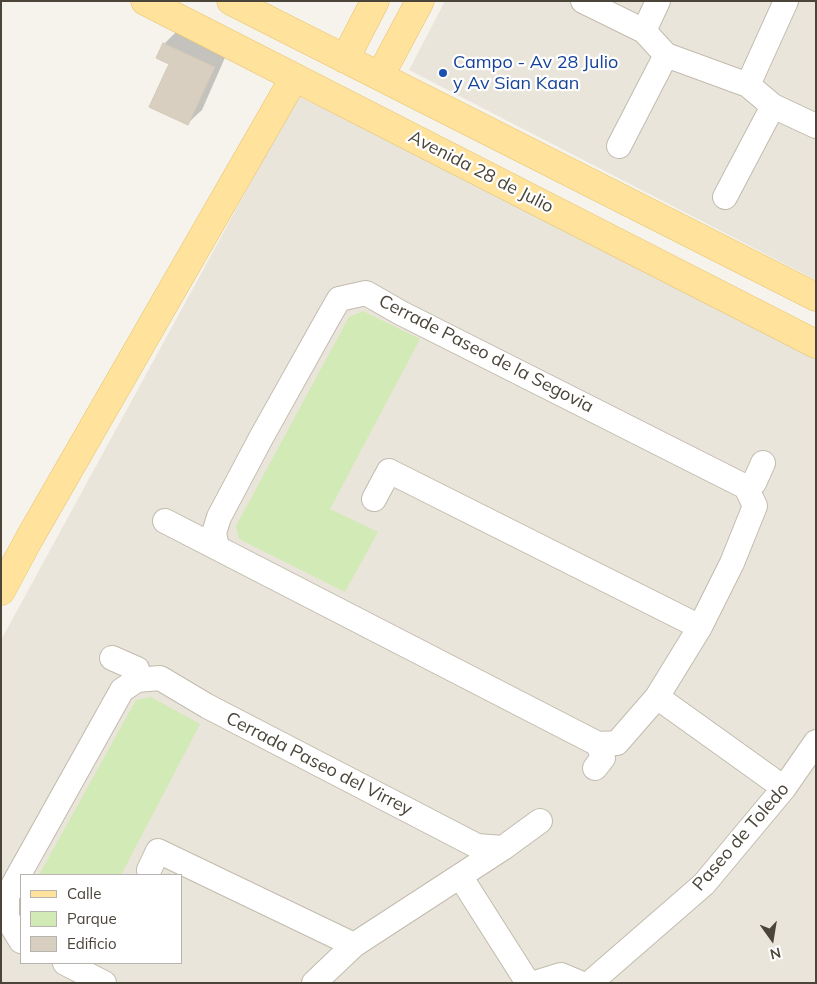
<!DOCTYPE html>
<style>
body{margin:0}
#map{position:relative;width:817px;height:984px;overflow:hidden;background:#f6f3ec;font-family:Mulish,sans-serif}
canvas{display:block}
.frame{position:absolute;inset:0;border:2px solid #4b4439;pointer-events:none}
.legend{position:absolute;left:20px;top:874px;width:162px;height:90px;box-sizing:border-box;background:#fff;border:1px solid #b7b4b0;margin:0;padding:6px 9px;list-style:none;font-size:15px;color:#4b4439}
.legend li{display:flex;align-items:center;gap:10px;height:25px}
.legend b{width:25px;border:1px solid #b7b4b0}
.north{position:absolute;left:747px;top:914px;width:50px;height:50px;-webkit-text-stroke:4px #fff;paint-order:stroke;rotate:167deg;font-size:14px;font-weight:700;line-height:20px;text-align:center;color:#4b4439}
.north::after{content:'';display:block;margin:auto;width:18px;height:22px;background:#4b4439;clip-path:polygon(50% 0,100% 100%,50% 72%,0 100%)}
</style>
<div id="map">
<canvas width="817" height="984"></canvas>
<div class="frame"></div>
<ul class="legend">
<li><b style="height:6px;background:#ffe39c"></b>Calle</li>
<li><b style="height:14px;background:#d2eab5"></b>Parque</li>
<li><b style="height:14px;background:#d8cfc1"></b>Edificio</li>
</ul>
<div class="north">N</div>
</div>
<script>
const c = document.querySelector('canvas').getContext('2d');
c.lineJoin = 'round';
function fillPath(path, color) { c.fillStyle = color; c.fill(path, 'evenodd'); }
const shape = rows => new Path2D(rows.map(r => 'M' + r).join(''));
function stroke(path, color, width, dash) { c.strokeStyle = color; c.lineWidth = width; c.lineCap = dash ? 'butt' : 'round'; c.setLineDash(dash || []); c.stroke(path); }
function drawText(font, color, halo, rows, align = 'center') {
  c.font = font + ' Mulish,sans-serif'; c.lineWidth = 4.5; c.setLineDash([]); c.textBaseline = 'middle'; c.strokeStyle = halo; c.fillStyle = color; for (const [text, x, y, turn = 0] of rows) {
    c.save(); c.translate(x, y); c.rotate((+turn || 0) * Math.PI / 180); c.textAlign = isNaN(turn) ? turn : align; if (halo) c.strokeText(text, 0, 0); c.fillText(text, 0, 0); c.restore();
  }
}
fillPath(shape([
 [445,1,816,1,816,280,409,70],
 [298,96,816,352,816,983,1,983,1,640],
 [21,875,181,875,181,963,21,963]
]), '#eae5da');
fillPath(shape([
 [363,311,420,339,330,509,378,532,345,592,239,539,236,526,349,317],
 [151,697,200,724,121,875,39,875,136,700]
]), '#d2eab5');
fillPath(shape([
 [177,31,227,53,202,110,188,123,164,44]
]), '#0003');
const building = shape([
 [163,43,215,67,188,125,149,107,169,64,156,58,163,43]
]);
fillPath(building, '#d8cfc1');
stroke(building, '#d3c7b4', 1);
const minor = shape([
 [583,1,644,31,666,55,748,85,773,106,816,126],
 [644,31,658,1],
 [748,85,786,1],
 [619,146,666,55],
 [725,197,773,106],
 [746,487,754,483,763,463],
 [374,499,389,471,700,627],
 [165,521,598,744],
 [217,547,214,533,219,517,262,436,328,318,339,299,366,293,401,313,746,487,755,506,732,563,700,627,657,697,617,743,598,744,603,758,595,768],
 [112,658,137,669,137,680],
 [657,697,784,788],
 [149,870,158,851,354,945],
 [460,876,528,983],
 [21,941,7,918,7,896,122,690,137,680,160,678,207,706,477,846,503,848],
 [65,963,104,983],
 [314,983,354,945,503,848,540,821],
 [535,983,561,975,580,983],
 [590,983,704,884,784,788,816,742]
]);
const major = shape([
 [145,1,816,344],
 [231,1,816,297],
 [345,59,375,1],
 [380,76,420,1],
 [1,591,29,539,294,78]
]);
stroke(minor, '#c2bbae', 26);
stroke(major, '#e6c16a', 29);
stroke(minor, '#fff', 24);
stroke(major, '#ffe39c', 28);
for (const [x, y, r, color] of [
 [443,73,5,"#1a4fb4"]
]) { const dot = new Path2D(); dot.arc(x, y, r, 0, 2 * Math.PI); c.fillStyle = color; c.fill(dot); stroke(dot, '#fff', 2); }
drawText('18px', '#164399', '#fff', [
 ["Campo - Av 28 Julio",453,63],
 ["y Av Sian Kaan",453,84]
], 'left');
drawText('18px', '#4b4439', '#fff', [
 ["Avenida 28 de Julio",481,172,27],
 ["Cerrade Paseo de la Segovia",486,354,27],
 ["Cerrada Paseo del Virrey",319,764,27],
 ["Paseo de Toledo",741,837,-49]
]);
</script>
